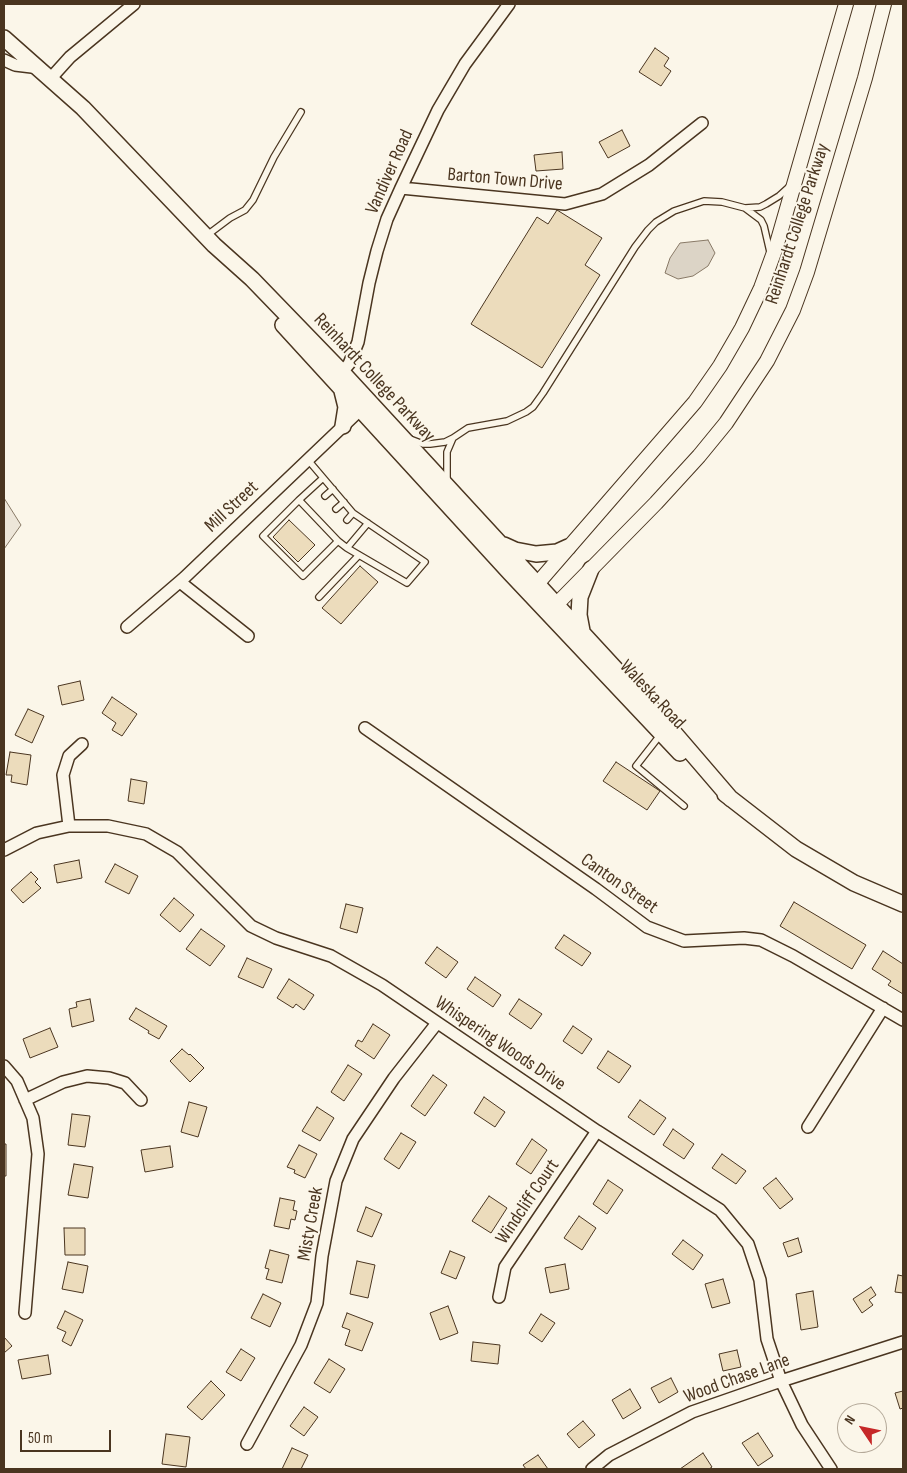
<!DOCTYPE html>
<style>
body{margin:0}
#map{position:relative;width:907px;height:1473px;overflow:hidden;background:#fbf6e9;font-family:"Sofia Sans Condensed",sans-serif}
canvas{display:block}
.frame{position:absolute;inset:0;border:5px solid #4a3520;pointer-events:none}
.north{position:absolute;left:837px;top:1403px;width:50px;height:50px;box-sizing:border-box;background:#fbf6e9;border:1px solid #b4a999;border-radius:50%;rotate:304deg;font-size:14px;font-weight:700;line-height:20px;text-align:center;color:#4a3520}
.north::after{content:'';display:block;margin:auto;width:18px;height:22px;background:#c62828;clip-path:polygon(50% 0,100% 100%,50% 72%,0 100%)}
.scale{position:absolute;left:20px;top:1430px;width:91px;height:22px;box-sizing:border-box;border:2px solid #4a3520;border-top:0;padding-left:6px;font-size:15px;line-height:18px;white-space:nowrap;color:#4a3520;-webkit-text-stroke:4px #fbf6e9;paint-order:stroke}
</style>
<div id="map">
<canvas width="907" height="1473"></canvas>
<div class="frame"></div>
<div class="north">N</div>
<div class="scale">50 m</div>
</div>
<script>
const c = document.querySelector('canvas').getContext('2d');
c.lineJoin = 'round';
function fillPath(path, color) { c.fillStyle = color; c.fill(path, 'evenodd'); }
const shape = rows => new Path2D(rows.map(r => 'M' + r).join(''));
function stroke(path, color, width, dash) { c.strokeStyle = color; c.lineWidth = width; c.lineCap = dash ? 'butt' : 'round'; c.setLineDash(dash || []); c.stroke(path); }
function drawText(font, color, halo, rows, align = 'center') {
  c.font = font + ' "Sofia Sans Condensed",sans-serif'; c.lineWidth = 4; c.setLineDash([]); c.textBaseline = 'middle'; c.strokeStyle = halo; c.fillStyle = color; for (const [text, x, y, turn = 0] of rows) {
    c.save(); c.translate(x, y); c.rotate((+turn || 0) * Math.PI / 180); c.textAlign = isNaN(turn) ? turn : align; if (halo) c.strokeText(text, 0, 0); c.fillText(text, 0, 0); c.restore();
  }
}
const green = shape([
 [4,498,21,525,4,549,4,498]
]);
fillPath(green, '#ede6d9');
stroke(green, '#887966', 1);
const water = shape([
 [708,240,715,253,708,266,693,276,678,279,665,273,670,258,680,243,708,240]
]);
fillPath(water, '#dcd4c6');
stroke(water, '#887966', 1);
const building = shape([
 [655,48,669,58,664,66,671,71,661,86,639,72,655,48],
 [622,130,630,146,608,158,599,142,622,130],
 [562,152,563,169,536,171,534,155,562,152],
 [557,210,602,238,585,265,600,275,542,368,471,324,537,217,548,224,557,210],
 [289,520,315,545,298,562,273,537,289,520],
 [360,566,378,582,341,624,322,608,360,566],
 [80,681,84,700,62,705,58,686,80,681],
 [112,697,137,714,122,736,112,730,116,723,102,713,112,697],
 [28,709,44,716,32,743,15,735,28,709],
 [10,752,31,755,27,785,11,782,12,775,6,775,10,752],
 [616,762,660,791,647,810,603,781,616,762],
 [131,779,147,782,144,804,128,801,131,779],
 [79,860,82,878,57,883,54,865,79,860],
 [115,864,138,876,129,894,105,882,115,864],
 [31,872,38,879,35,882,41,888,23,903,11,890,31,872],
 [174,898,194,915,180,932,160,915,174,898],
 [794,902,866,945,852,969,780,926,794,902],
 [346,904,363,908,357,933,340,928,346,904],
 [201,929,225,946,210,966,186,949,201,929],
 [564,935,591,953,582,966,555,948,564,935],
 [437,947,458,962,446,978,425,963,437,947],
 [883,951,903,964,903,994,888,985,891,981,872,969,883,951],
 [247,958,272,969,263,988,238,977,247,958],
 [475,977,501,995,493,1007,467,989,475,977],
 [289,979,314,995,304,1010,296,1004,293,1008,277,998,289,979],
 [90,999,94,1021,72,1027,69,1009,77,1007,76,1002,90,999],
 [519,999,542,1014,531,1029,509,1014,519,999],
 [136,1008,167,1026,159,1039,148,1033,149,1031,129,1019,136,1008],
 [373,1024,390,1035,374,1059,355,1046,358,1040,362,1042,373,1024],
 [573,1026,592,1039,582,1054,563,1041,573,1026],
 [50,1028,58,1047,30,1058,23,1039,50,1028],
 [182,1049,189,1055,190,1054,204,1068,190,1082,170,1061,182,1049],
 [608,1051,631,1066,619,1083,597,1068,608,1051],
 [348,1065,362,1074,344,1101,331,1092,348,1065],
 [433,1075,447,1085,425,1116,411,1106,433,1075],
 [484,1097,505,1112,495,1127,474,1113,484,1097],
 [640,1100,666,1118,654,1135,628,1117,640,1100],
 [189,1102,207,1107,198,1137,181,1132,189,1102],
 [317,1107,334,1118,320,1141,302,1131,317,1107],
 [72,1114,90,1116,85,1147,68,1145,72,1114],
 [673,1129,694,1144,684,1159,663,1145,673,1129],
 [401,1133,416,1142,399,1169,384,1159,401,1133],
 [532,1139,547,1150,531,1174,516,1164,532,1139],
 [4,1144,6,1144,6,1176,4,1176,4,1144],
 [299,1145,317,1154,305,1178,294,1173,295,1170,287,1167,299,1145],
 [170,1146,173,1167,145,1172,141,1150,170,1146],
 [722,1154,746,1171,736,1184,712,1168,722,1154],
 [74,1164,93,1167,88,1198,68,1195,74,1164],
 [776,1178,793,1199,780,1209,763,1188,776,1178],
 [608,1180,623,1190,607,1214,593,1204,608,1180],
 [489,1196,507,1208,491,1233,472,1221,489,1196],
 [280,1198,295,1201,293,1210,297,1211,295,1220,291,1219,289,1229,274,1226,280,1198],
 [366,1207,382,1214,372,1237,357,1231,366,1207],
 [579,1216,596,1228,582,1250,564,1238,579,1216],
 [64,1228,85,1228,85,1255,65,1255,64,1228],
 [798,1238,802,1252,788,1257,783,1243,798,1238],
 [683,1240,703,1255,693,1270,672,1254,683,1240],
 [270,1250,289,1255,282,1283,266,1279,269,1269,265,1268,270,1250],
 [450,1251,465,1257,456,1279,441,1273,450,1251],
 [357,1261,375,1265,368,1298,350,1294,357,1261],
 [68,1262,88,1266,83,1293,62,1289,68,1262],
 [565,1264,569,1289,550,1293,545,1268,565,1264],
 [898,1275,903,1276,903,1293,895,1292,898,1275],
 [723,1279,730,1303,712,1308,705,1284,723,1279],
 [871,1287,876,1295,869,1300,873,1305,862,1313,853,1299,871,1287],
 [813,1291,818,1327,801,1330,796,1294,813,1291],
 [263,1294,281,1303,270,1327,251,1318,263,1294],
 [448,1306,458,1333,440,1340,430,1313,448,1306],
 [65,1311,83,1320,71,1346,62,1341,66,1332,57,1328,65,1311],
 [347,1313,373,1323,362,1351,345,1345,350,1330,342,1327,347,1313],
 [541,1314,555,1323,542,1342,529,1333,541,1314],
 [4,1337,12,1346,4,1353,4,1337],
 [473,1342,500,1345,498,1364,471,1361,473,1342],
 [241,1349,255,1358,241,1381,226,1372,241,1349],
 [737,1350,741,1367,723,1371,719,1354,737,1350],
 [48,1355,51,1374,22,1379,18,1360,48,1355],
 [329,1359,345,1369,330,1393,314,1383,329,1359],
 [671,1378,678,1392,659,1403,651,1388,671,1378],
 [211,1381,225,1395,202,1420,187,1407,211,1381],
 [630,1389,641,1408,623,1419,612,1400,630,1389],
 [903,1391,903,1408,900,1409,895,1393,903,1391],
 [304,1407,318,1417,304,1436,290,1426,304,1407],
 [583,1421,595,1435,579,1448,567,1434,583,1421],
 [758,1433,773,1456,758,1466,742,1443,758,1433],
 [166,1434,190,1437,186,1467,162,1464,166,1434],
 [292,1448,308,1455,301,1469,282,1469,292,1448],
 [703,1453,712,1467,709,1469,680,1469,703,1453],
 [538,1455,548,1469,526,1469,523,1465,538,1455]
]);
fillPath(building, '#ecdcbc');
stroke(building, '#4a3520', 1);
const service = shape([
 [206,236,230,218,245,210,253,200,274,157,301,112],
 [770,252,764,226,761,220,745,208,760,207,766,204,779,196,790,186],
 [453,438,468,428,507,421,526,412,533,407,543,393,635,247,648,230,656,222,674,211,704,201,722,202,745,208],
 [410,439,423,444,430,444,445,442,453,438,447,452,447,480],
 [308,460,353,513,425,562,407,583,347,548],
 [323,478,299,500,338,541,347,548,368,523],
 [325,496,333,489],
 [299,500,263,536,303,576,338,541],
 [336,509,344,502],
 [347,520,353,513],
 [319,597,359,555],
 [661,734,636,766,684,806]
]);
const minor = shape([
 [4,60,15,65,40,68],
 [51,78,70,57,134,4],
 [401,188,565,204,602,194,649,165,702,123],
 [342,372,349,364,358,342,369,283,377,251,387,219,401,188,438,110,465,64,509,4],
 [180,582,248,636],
 [127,627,184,578,360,410],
 [365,728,596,889,647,927,684,941,744,938,761,940,793,956,903,1020],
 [69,826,63,775,69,756,82,744],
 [4,850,37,833,69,826,108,826,146,834,177,852,251,926,276,938,331,956,382,985,597,1131,720,1210,748,1244,760,1280,767,1339,781,1381,802,1425,831,1469],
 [4,1066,17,1081,33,1118,38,1154,25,1313],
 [25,1100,63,1082,87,1076,109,1078,125,1083,141,1100],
 [808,1127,883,1008],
 [499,1297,505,1267,597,1131],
 [247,1444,301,1345,317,1303,322,1256,336,1181,353,1139,394,1078,437,1023],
 [592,1469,609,1455,692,1412,781,1381,903,1342]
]);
const tertiary = shape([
 [531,591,695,402,720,366,742,328,761,288,776,247,846,4],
 [548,613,656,503,699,456,726,423,767,361,793,310,807,272,865,78,884,4]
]);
const secondary = shape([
 [4,38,83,108,214,245,252,279,342,372,670,728,731,799],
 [283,325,510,573,680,753],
 [342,391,346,407,343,426],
 [504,545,515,550,536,554,557,552,568,547],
 [582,631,579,615,580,597,591,569],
 [725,794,796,849,854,883,903,904]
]);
stroke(service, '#4a3520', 8);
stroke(minor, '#4a3520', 14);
stroke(tertiary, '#4a3520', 16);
stroke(secondary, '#4a3520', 18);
stroke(service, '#fbf6e9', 5.5);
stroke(minor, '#fbf6e9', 11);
stroke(tertiary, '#fbf6e9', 14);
stroke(secondary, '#fbf6e9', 15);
drawText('19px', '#4a3520', '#fbf6e9', [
 ["Vandiver Road",390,172,-66],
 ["Barton Town Drive",505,180,5],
 ["Reinhardt College Parkway",798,224,-72],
 ["Reinhardt College Parkway",374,378,47],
 ["Mill Street",232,507,-43],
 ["Waleska Road",652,695,47],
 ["Canton Street",619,884,35],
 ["Whispering Woods Drive",500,1044,34],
 ["Windcliff Court",528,1202,-56],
 ["Misty Creek",311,1224,-80],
 ["Wood Chase Lane",737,1379,-20]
]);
</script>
